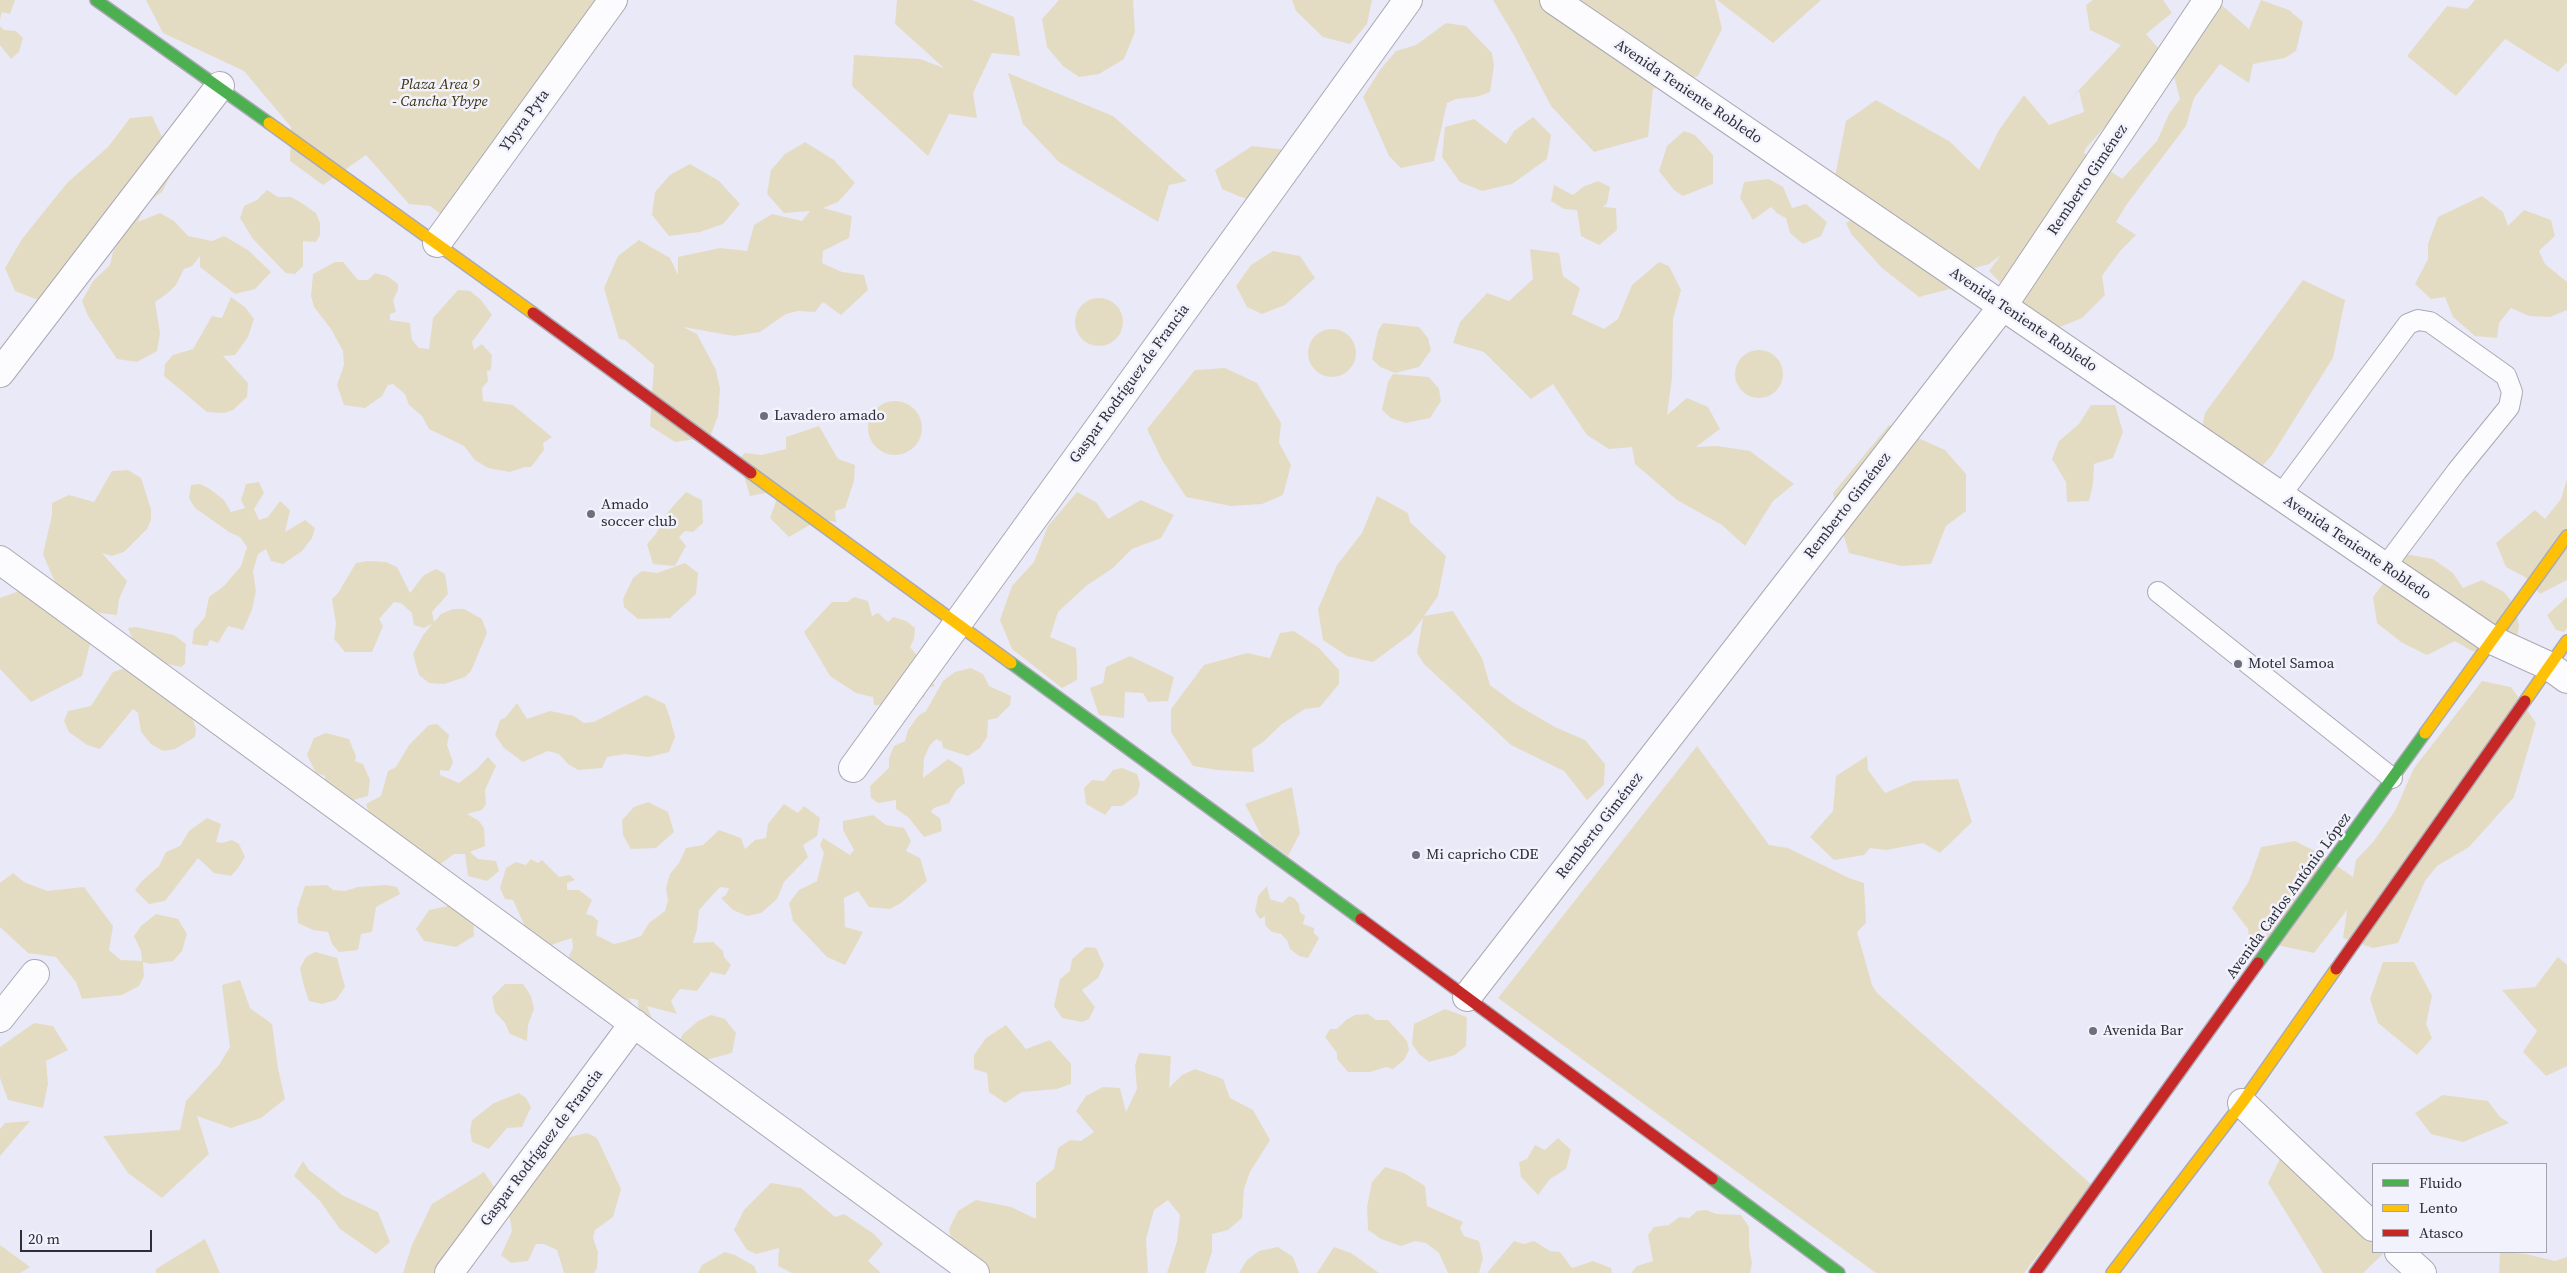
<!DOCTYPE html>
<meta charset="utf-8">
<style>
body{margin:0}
#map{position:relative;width:2567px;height:1273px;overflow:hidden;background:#eae9f8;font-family:"Source Serif 4",serif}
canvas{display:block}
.legend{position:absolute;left:2372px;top:1163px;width:175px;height:90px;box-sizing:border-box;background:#f2f2fd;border:1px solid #a3a3ae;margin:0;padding:6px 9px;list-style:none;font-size:15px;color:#2d2d37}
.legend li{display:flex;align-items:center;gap:10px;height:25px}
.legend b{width:25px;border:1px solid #a3a3ae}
.scale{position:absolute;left:20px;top:1230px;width:132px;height:22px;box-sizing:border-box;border:2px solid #2d2d37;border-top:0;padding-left:6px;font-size:15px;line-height:18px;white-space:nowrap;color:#2d2d37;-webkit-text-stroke:4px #f2f2fd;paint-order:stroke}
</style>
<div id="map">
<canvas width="2567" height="1273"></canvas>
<ul class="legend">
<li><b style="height:6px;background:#4caf50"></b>Fluido</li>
<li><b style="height:6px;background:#ffc107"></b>Lento</li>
<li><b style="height:6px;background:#c62828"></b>Atasco</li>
</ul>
<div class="scale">20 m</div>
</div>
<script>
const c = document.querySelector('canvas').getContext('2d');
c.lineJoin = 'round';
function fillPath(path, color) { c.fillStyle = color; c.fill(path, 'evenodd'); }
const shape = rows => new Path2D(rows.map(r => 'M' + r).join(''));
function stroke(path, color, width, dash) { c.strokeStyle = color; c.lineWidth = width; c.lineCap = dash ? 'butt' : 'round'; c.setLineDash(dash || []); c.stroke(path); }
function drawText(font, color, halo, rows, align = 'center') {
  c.font = font + ' "Source Serif 4",serif'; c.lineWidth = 5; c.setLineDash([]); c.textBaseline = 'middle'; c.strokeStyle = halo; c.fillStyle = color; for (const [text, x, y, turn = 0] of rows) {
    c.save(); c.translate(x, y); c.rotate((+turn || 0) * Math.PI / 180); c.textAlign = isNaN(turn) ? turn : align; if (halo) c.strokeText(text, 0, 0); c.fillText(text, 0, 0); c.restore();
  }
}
fillPath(shape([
 [0,0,15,0,10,14,2,12,0,20],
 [146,0,625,0,459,228,430,206,409,204,366,155,323,185,290,161,291,127,244,71,163,33],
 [897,0,972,0,1014,17,1020,56,992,53,973,93,977,118,949,114,928,156,852,86,854,55,920,59,944,68,895,24],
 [1059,0,1133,0,1135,32,1124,59,1099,74,1079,77,1063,66,1047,47,1042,19],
 [1292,0,1372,0,1367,24,1350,44,1323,37,1296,11],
 [1493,0,1715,0,1722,29,1698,76,1653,89,1648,137,1594,152,1551,106,1515,37],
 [1717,0,1821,0,1773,43],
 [2093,0,2163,0,2172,13,2146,34,2166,57,2086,148,2084,153,2122,179,2157,141,2169,114,2180,99,2166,46,2216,0,2249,29,2261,0,2289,10,2303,22,2296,51,2285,58,2253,64,2249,83,2220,64,2194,98,2186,126,2127,204,2116,222,2136,235,2120,251,2102,276,2105,295,2082,318,2055,329,2034,317,1989,271,2001,255,1989,264,1968,270,1928,237,1835,177,1846,121,1876,100,1949,141,1979,170,1999,130,2024,95,2049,125,2084,112,2079,91,2066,104,2121,45,2090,30,2086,5],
 [2066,201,2064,221,2039,227],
 [2475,0,2567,0,2567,62,2558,72,2505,39,2456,96,2407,56,2447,6,2467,9],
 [1446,23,1466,26,1492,53,1494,66,1490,92,1476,97,1456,99,1447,103,1434,161,1401,168,1389,156,1363,97,1380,70,1396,51,1416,45],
 [0,26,4,30,16,31,23,38,19,52,11,59,0,45],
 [1008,73,1113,116,1187,181,1169,185,1158,222,1059,162,1023,124],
 [152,116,161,135,180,157,162,192,146,203,138,222,160,213,174,221,188,236,212,241,224,236,248,250,271,272,255,289,235,294,200,267,200,256,192,266,184,269,176,285,168,293,155,302,160,333,157,351,137,362,117,359,88,316,82,301,93,281,110,265,113,252,121,238,58,296,38,300,15,291,5,268,22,239,67,183,108,147,130,118],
 [1533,117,1551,135,1547,159,1512,184,1482,191,1460,182,1442,157,1445,127,1474,119,1506,144,1514,131],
 [1684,131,1695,135,1713,155,1713,184,1683,196,1674,190,1659,171,1667,146],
 [805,142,834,160,855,183,838,202,823,208,852,216,849,238,823,251,822,263,842,272,864,275,868,290,841,315,823,302,815,312,798,311,786,314,760,332,734,336,683,327,697,334,716,370,720,389,718,416,710,437,675,442,650,426,654,365,625,340,619,339,604,288,618,256,639,240,670,258,678,275,678,257,720,248,747,251,754,225,772,214,802,221,810,211,784,213,767,194,771,170,785,154],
 [1252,146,1287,150,1258,202,1238,196,1222,189,1215,170],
 [690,164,719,181,740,204,723,224,700,232,669,236,652,215,655,192,670,175],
 [1769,179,1783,187,1792,208,1806,204,1827,222,1821,236,1803,244,1790,233,1786,218,1778,214,1771,207,1753,220,1740,198,1744,182],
 [1598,181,1610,187,1607,203,1603,207,1616,208,1617,230,1599,245,1581,236,1577,210,1564,209,1551,201,1554,185,1573,195,1583,187],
 [267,190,278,197,291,197,300,202,316,213,320,223,320,235,316,242,303,241,303,266,295,274,286,273,276,263,253,239,240,218,244,206,257,200],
 [2482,196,2503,212,2508,226,2524,210,2551,220,2555,236,2539,251,2545,264,2567,282,2567,310,2550,317,2529,316,2511,308,2499,323,2497,338,2475,336,2453,317,2445,297,2431,299,2415,284,2428,259,2428,244,2438,217],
 [1858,215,1947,279,1950,289,1919,297,1882,268,1852,235,1846,223],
 [1530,249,1559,253,1563,276,1580,288,1572,314,1604,329,1618,319,1632,285,1659,262,1669,266,1681,290,1673,319,1672,378,1667,415,1687,398,1708,407,1720,429,1696,447,1717,446,1750,451,1794,484,1773,501,1745,546,1722,525,1677,500,1635,464,1632,447,1609,449,1587,435,1553,384,1531,399,1484,352,1453,343,1460,322,1487,293,1509,301,1533,279],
 [1273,251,1300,256,1315,278,1285,305,1262,314,1247,307,1236,286,1251,265],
 [335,262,343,262,358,280,368,280,375,273,387,276,398,284,398,290,393,300,396,312,390,314,390,320,410,323,412,340,419,348,429,349,433,318,458,290,470,291,481,300,492,315,472,342,474,350,482,344,492,355,491,370,487,371,488,381,482,388,483,401,513,405,552,437,543,443,544,450,531,467,525,467,510,472,488,468,475,460,464,446,429,429,422,416,409,405,405,394,393,384,388,385,382,396,365,408,344,405,337,385,344,365,343,351,331,329,314,307,311,296,313,274],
 [2303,280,2345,300,2333,358,2272,455,2256,473,2200,437,2205,413],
 [231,297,245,307,254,319,248,337,235,355,223,356,248,383,247,397,233,410,224,413,207,412,164,376,165,364,173,355,193,349,212,316,222,318],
 '1075 322a24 24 0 1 1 48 0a24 24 0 1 1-48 0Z',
 [1383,323,1419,327,1428,338,1431,350,1419,367,1395,373,1380,367,1372,359,1378,331],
 '1308 353a24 24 0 1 1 48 0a24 24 0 1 1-48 0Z',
 '1735 374a24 24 0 1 1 48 0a24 24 0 1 1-48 0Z',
 [1225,368,1257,383,1281,423,1279,443,1291,465,1283,495,1262,504,1231,506,1186,497,1162,460,1147,429,1195,370],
 [1393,374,1429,377,1439,389,1441,401,1430,418,1406,423,1391,418,1382,410,1388,382],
 '868 428a27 27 0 1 1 54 0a27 27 0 1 1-54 0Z',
 [2091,405,2115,405,2123,432,2113,458,2094,464,2093,484,2089,501,2067,502,2066,482,2052,459,2059,441,2079,424],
 [1889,425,1945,450,1966,474,1966,511,1946,526,1931,564,1901,566,1849,553,1839,520,1833,493],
 [819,426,838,459,855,465,854,481,845,508,835,511,836,522,820,519,789,537,770,518,780,490,750,496,739,459,745,453,762,455,786,449,786,437],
 [128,470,141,478,151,509,151,520,147,529,124,552,112,556,102,553,127,581,119,599,117,615,99,613,81,603,95,624,82,676,31,702,0,669,0,598,44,582,57,587,43,554,52,515,52,503,69,495,94,502,112,471],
 [2567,479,2567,580,2540,594,2525,577,2506,567,2496,543,2535,510,2545,519,2561,499],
 [259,482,264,493,254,509,259,520,268,517,280,501,290,510,285,532,305,520,315,528,312,538,302,551,283,564,271,561,266,549,258,554,253,571,256,591,252,610,243,630,228,626,218,643,210,640,207,646,192,644,194,630,205,617,209,597,224,586,241,566,247,547,240,537,229,532,195,508,189,498,191,485,200,484,210,489,224,500,231,512,245,508,241,500,246,484],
 [686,492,702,500,703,523,693,532,685,531,679,537,686,546,675,566,653,564,647,544,656,534,666,514],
 [1077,492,1096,502,1108,519,1141,500,1174,515,1161,538,1132,549,1113,568,1086,586,1058,612,1050,637,1076,648,1077,664,1077,680,1062,688,1012,649,1000,620,1012,586,1034,562,1048,526],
 [1377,496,1408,513,1410,522,1446,556,1438,596,1424,616,1453,611,1482,658,1490,685,1514,703,1555,727,1585,740,1605,764,1604,785,1587,800,1564,771,1511,745,1424,664,1417,653,1423,618,1411,634,1373,662,1347,656,1323,640,1318,609,1337,565,1362,533],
 [2405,554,2433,559,2453,573,2463,588,2482,580,2504,592,2515,606,2519,626,2514,651,2472,651,2455,641,2427,655,2401,642,2377,623,2373,597],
 [368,561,386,562,397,567,410,593,424,575,436,569,445,574,448,594,432,612,434,622,441,614,453,609,464,609,482,619,487,633,471,671,465,677,444,684,429,683,419,675,413,654,423,635,432,624,424,628,414,625,412,613,401,603,394,602,379,619,383,626,372,652,345,652,334,639,336,624,332,599,338,593,356,563],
 [685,563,698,573,696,594,670,618,638,619,624,607,623,599,633,578,642,571,657,573],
 [854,597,868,601,872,616,878,613,888,622,893,617,906,621,915,628,914,639,910,647,923,663,924,672,935,686,926,688,924,698,914,691,892,706,874,705,873,697,856,693,830,676,804,632,832,602,847,602],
 [2567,597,2567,628,2564,632,2556,630,2547,615],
 [136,627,174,635,186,644,185,664,181,667,168,664,156,665,135,645,128,628],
 [1294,631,1319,648,1339,670,1339,684,1320,707,1305,709,1282,724,1263,742,1252,749,1254,772,1217,770,1193,766,1171,732,1171,709,1204,665,1247,653,1270,658,1280,633],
 [1130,656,1174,677,1168,701,1148,702,1143,693,1125,692,1124,718,1099,715,1090,688,1103,683,1106,667],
 [137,664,187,702,196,729,195,737,175,749,163,751,151,744,141,732,138,713,133,709,100,749,87,745,69,732,64,721,68,711,91,706,113,672],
 [971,668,983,674,989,686,1011,696,1010,705,997,718,988,720,987,737,980,748,968,756,943,748,942,742,936,739,930,745,924,758,923,778,948,759,962,768,965,783,957,789,949,803,934,808,931,812,940,818,942,831,924,837,908,817,896,809,896,800,878,803,871,798,870,786,889,768,889,758,894,746,905,741,908,730,918,716,926,711,943,681,955,672],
 [2482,681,2511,687,2536,723,2514,797,2469,847,2437,866,2425,881,2398,943,2373,948,2343,938,2347,910,2314,953,2249,939,2248,929,2232,908,2249,881,2261,847,2295,841,2317,852,2353,877,2356,860,2373,842,2395,811,2414,768],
 [646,695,665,704,670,718,675,737,669,752,649,757,625,754,607,757,602,768,578,770,568,764,559,754,548,751,523,762,504,748,495,735,500,720,506,717,517,703,527,719,550,711,574,716,584,723,594,722],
 [437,724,449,735,447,745,453,762,449,771,440,770,440,775,459,783,477,769,488,757,496,766,485,790,486,804,482,810,467,814,479,821,484,828,485,846,470,852,478,859,496,861,499,871,487,881,468,876,465,854,454,854,439,865,372,821,366,804,381,796,388,771,396,767,409,745,429,725],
 [326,733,349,739,356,756,355,761,363,764,370,780,368,796,350,801,326,785,325,776,316,773,307,755,314,738],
 [1697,746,1769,845,1788,848,1849,878,1864,883,1866,923,1857,932,1872,985,1877,993,2092,1185,2024,1273,1876,1273,1498,998],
 [1867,756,1868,770,1885,793,1913,781,1958,779,1972,822,1940,853,1923,843,1886,850,1870,848,1864,855,1834,860,1810,837,1833,811,1836,776],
 [1122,768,1137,774,1140,784,1137,795,1122,806,1112,806,1105,815,1086,804,1084,788,1092,780,1104,781,1113,770],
 [1292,787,1300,833,1288,856,1262,837,1245,804],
 [648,802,668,812,674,832,656,848,631,849,623,835,622,820,634,807],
 [784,804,798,813,804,806,820,818,817,836,803,845,808,857,784,882,777,899,761,913,747,916,733,910,721,898,726,895,729,888,720,887,699,910,697,929,693,943,713,942,723,951,724,957,731,965,725,975,711,972,697,991,680,989,671,1001,677,1014,647,1006,655,1026,639,1020,638,1000,628,998,632,1003,626,1017,575,983,569,956,573,948,572,938,548,946,527,931,513,900,505,899,500,888,506,868,516,862,526,865,531,859,538,863,542,860,559,877,570,875,575,880,567,883,567,890,579,890,592,900,586,914,593,916,598,921,596,935,614,944,623,942,641,936,649,923,665,911,668,900,666,888,670,874,679,863,686,848,703,845,719,830,741,838,745,849,755,840,766,838,768,824],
 [873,815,886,825,904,828,911,841,906,851,920,858,927,881,901,903,890,909,869,907,858,891,844,898,845,927,863,932,845,965,827,957,793,921,789,903,799,890,817,881,824,853,820,845,823,838,850,855,854,850,843,830,843,821],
 [207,818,221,824,216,842,222,843,232,840,239,844,245,857,238,868,231,876,214,873,198,858,165,901,149,904,135,890,142,881,159,866,166,852,180,846,189,831],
 [13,873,24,882,47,891,84,887,113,926,109,950,121,960,142,961,141,951,134,936,141,926,156,914,178,919,187,934,182,951,173,961,151,964,143,962,144,976,139,986,122,995,82,999,76,982,56,957,28,953,0,927,0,883],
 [327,885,333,890,345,891,358,887,386,885,397,887,400,894,376,907,372,932,361,934,358,950,339,952,332,944,328,932,313,930,298,923,297,909,305,886],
 [1267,886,1270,899,1282,903,1289,896,1294,898,1299,904,1300,912,1305,916,1303,924,1314,928,1314,933,1319,938,1308,958,1299,956,1290,949,1287,940,1281,934,1272,932,1265,925,1265,916,1260,919,1255,912,1258,896],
 [458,904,473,917,474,936,456,947,424,941,416,929,429,910],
 [1086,947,1096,948,1104,965,1098,978,1082,990,1095,1007,1089,1019,1082,1022,1062,1018,1054,1006,1060,979,1070,971,1072,959],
 [315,952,337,958,345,987,336,1000,322,1004,309,1001,303,983,300,968,306,957],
 [2558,957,2567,965,2567,1066,2546,1076,2523,1052,2537,1031,2502,990,2535,987],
 [2383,962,2414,962,2432,996,2426,1024,2432,1038,2417,1055,2378,1023,2370,999],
 [240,980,250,1008,272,1024,278,1068,285,1099,261,1118,231,1128,197,1116,209,1154,162,1198,128,1173,103,1136,180,1130,186,1101,219,1065,230,1047,222,985],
 [505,984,523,984,531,996,534,1009,528,1025,527,1041,510,1034,505,1023,495,1012,492,997],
 [1445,1009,1467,1017,1466,1046,1455,1055,1429,1062,1419,1054,1412,1044,1414,1024],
 [1368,1014,1376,1020,1388,1020,1407,1041,1409,1050,1404,1060,1393,1069,1386,1067,1370,1072,1348,1072,1337,1059,1337,1053,1325,1037,1330,1029,1337,1029,1346,1020,1355,1015],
 [711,1015,725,1019,736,1033,732,1053,698,1062,677,1046,683,1034,698,1021],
 [34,1023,53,1026,68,1050,46,1061,48,1084,43,1108,8,1100,0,1078,0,1047],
 [1006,1025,1026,1049,1050,1040,1071,1064,1071,1084,1057,1089,1022,1092,1005,1103,989,1092,987,1073,974,1069,974,1055,986,1038],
 [1139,1053,1171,1056,1169,1088,1182,1075,1195,1069,1223,1079,1230,1098,1253,1110,1270,1140,1250,1172,1244,1189,1242,1218,1228,1230,1212,1234,1212,1252,1205,1273,1167,1273,1177,1241,1180,1215,1168,1200,1154,1210,1146,1239,1148,1273,966,1273,952,1243,949,1229,958,1211,976,1200,1011,1207,1036,1219,1036,1183,1054,1169,1058,1148,1070,1140,1081,1141,1094,1132,1076,1111,1086,1096,1103,1087,1120,1088,1126,1112,1137,1089,1135,1065],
 [519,1093,526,1098,531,1107,522,1127,507,1128,489,1149,472,1142,470,1131,472,1120,494,1103],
 [2443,1095,2488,1101,2500,1117,2509,1123,2463,1142,2431,1134,2415,1113],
 [30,1121,0,1156,0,1129,5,1123],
 [587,1133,597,1138,621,1189,613,1217,595,1230,593,1238,598,1252,597,1268,594,1273,564,1273,557,1250,544,1244,536,1244,528,1261,511,1263,501,1255,512,1231,507,1203,542,1149,566,1138],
 [1558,1138,1571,1150,1566,1169,1550,1179,1538,1195,1521,1177,1519,1162,1527,1159,1535,1145,1545,1150],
 [2283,1153,2373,1226,2373,1252,2385,1252,2363,1273,2323,1273,2268,1183],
 [303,1161,309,1170,342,1195,378,1212,390,1242,376,1254,340,1229,320,1201,294,1176],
 [1385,1167,1404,1173,1425,1186,1427,1206,1463,1222,1460,1228,1464,1236,1479,1241,1483,1258,1479,1273,1448,1273,1439,1253,1426,1243,1415,1241,1401,1246,1381,1239,1368,1230,1367,1207,1372,1182],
 [484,1172,503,1200,451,1273,403,1273,412,1245,432,1204],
 [771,1183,801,1188,835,1217,844,1214,874,1234,883,1244,868,1261,881,1273,792,1273,778,1266,779,1248,756,1254,747,1250,734,1230,744,1210],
 [1706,1210,1717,1214,1741,1215,1749,1227,1749,1246,1752,1263,1750,1273,1631,1273,1637,1266,1653,1261,1648,1235,1654,1227,1669,1225,1679,1217,1689,1218,1697,1211],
 [205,1239,220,1273,156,1273,156,1269],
 [1514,1241,1524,1244,1534,1241,1550,1251,1560,1252,1572,1268,1593,1261,1611,1268,1612,1273,1487,1273],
 [0,1245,30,1267,20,1273,0,1273],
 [1278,1247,1293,1257,1299,1273,1239,1273,1247,1260,1259,1251],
 [1334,1247,1351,1253,1379,1273,1317,1273],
 [725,1252,735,1255,754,1266,757,1273,698,1273,702,1265],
 [2500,1252,2526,1254,2555,1261,2567,1257,2567,1273,2499,1273]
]), '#e4dcc2');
const lane = shape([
 [2280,496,2408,324,2418,320,2430,322,2506,376,2512,392,2509,407,2457,471,2385,567],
 [2158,592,2392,778]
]);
const street = shape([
 [1554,0,2492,640,2549,666,2567,679],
 [437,243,613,0],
 [0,373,220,86],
 [0,560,975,1273],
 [853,768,1408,0],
 [1467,997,2002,307,2208,0],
 [0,1018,35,974],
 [2242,1103,2373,1227],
 [2399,1252,2422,1273],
 [449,1273,634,1023]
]);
const fast = shape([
 [96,0,269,123],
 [1011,663,1361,919],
 [2258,963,2425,733],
 [1712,1179,1839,1273]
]);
const slow = shape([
 [269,123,533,313],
 [751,473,1011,663],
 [2525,701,2567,641],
 [2425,733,2567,536],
 [2112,1273,2242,1103,2336,969]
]);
const jam = shape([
 [533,313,751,473],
 [1361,919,1712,1179],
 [2336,969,2525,701],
 [2035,1273,2258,963]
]);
stroke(lane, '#aaa9b4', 22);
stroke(street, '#aaa9b4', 30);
stroke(fast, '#aaa9b4', 14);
stroke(slow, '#aaa9b4', 14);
stroke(jam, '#aaa9b4', 14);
stroke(lane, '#fcfcfe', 20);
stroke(street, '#fcfcfe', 28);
stroke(fast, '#4caf50', 11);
stroke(slow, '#ffc107', 11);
stroke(jam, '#c62828', 11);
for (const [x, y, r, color] of [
 [764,416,5,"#6f6f7b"],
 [591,514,5,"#6f6f7b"],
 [2238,664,5,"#6f6f7b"],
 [1416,855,5,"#6f6f7b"],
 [2093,1031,5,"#6f6f7b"]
]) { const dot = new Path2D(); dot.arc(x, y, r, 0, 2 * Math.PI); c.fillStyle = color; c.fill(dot); stroke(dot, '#f2f2fd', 2); }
drawText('italic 15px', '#3b330f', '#f2f2fd', [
 ["Plaza Area 9",440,85],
 ["- Cancha Ybype",440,102]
]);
drawText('15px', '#2d2d37', '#f2f2fd', [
 ["Avenida Teniente Robledo",1688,92,34],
 ["Ybyra Pyta",525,121,-54],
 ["Remberto Giménez",2088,180,-56],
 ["Avenida Teniente Robledo",2023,320,34],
 ["Gaspar Rodríguez de Francia",1130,384,-54],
 ["Remberto Giménez",1848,506,-52],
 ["Avenida Teniente Robledo",2357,548,34],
 ["Remberto Giménez",1600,826,-52],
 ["Avenida Carlos António López",2289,896,-54],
 ["Gaspar Rodríguez de Francia",542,1148,-53]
]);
drawText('15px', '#2d2d37', '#f2f2fd', [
 ["Lavadero amado",774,416],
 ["Amado",601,505],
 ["soccer club",601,522],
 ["Motel Samoa",2248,664],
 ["Mi capricho CDE",1426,855],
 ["Avenida Bar",2103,1031]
], 'left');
</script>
